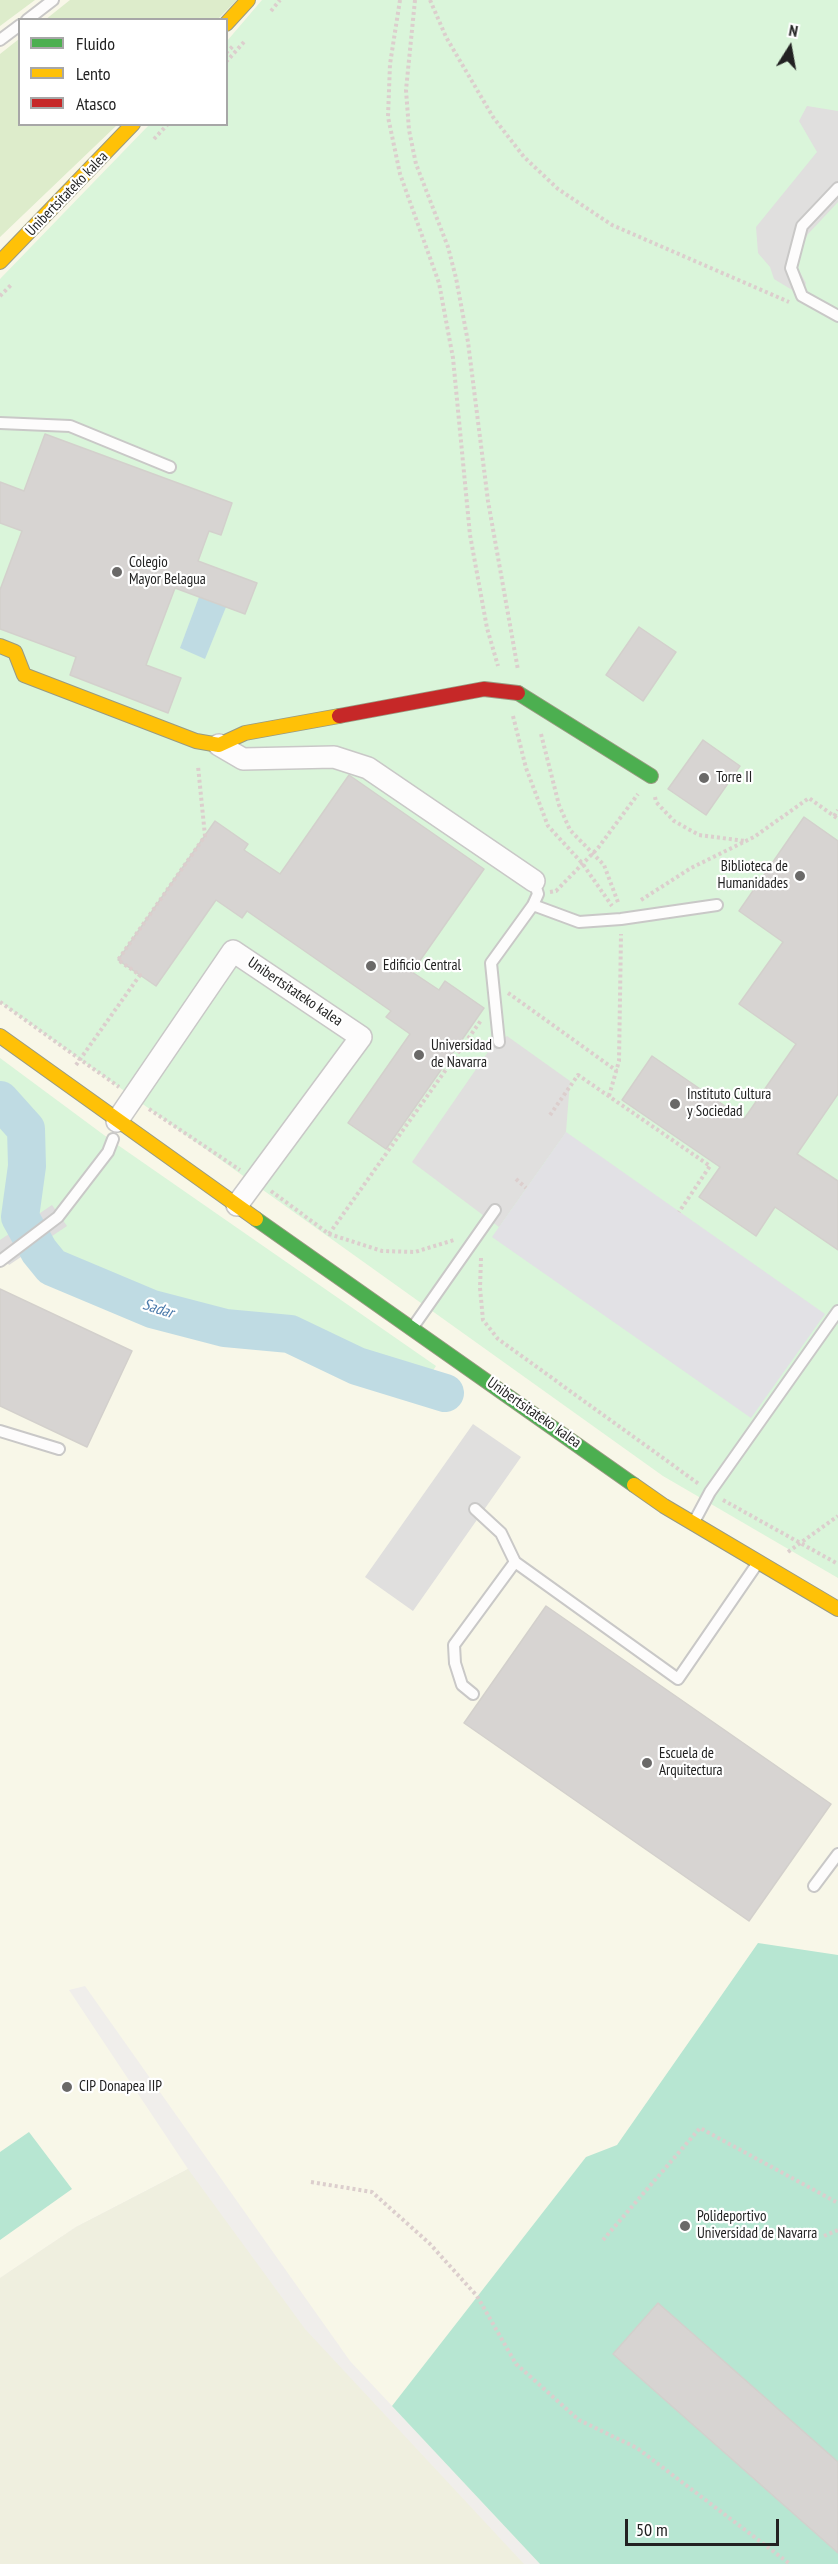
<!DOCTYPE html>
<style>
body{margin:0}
#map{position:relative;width:838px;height:2564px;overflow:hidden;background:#f0eeeb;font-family:"PT Sans Narrow",sans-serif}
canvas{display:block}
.legend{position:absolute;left:18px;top:18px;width:210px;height:108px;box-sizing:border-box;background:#fff;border:2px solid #a7a7a7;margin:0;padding:8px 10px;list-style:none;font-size:18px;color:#222}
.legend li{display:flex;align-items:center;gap:12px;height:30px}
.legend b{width:30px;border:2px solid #a7a7a7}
.north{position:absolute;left:760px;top:18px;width:60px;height:60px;-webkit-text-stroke:4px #fff;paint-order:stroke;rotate:11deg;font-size:16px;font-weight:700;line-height:24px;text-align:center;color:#222}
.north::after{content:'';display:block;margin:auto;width:21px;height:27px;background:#222;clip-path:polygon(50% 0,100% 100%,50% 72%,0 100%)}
.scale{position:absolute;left:625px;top:2519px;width:154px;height:27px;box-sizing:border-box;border:3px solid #222;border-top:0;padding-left:8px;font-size:18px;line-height:21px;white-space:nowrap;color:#222;-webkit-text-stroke:4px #fff;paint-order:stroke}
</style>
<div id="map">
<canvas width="838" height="2564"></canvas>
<ul class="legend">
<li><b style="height:8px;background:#4caf50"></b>Fluido</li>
<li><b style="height:8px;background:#ffc107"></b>Lento</li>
<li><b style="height:8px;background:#c62828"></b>Atasco</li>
</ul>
<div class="north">N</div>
<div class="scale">50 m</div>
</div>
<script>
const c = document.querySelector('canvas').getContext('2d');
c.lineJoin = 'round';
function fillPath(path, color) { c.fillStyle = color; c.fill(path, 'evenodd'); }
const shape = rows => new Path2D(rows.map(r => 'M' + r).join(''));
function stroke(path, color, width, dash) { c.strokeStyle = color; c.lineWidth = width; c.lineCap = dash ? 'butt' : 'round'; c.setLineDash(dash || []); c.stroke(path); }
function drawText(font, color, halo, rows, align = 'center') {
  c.font = font + ' "PT Sans Narrow",sans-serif'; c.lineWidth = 4.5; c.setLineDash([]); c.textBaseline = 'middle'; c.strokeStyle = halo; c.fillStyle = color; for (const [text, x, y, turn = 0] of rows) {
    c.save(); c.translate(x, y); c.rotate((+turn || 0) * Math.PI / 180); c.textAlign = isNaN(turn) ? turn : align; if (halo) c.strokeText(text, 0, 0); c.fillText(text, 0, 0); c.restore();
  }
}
fillPath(shape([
 [0,0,838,0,838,2564,540,2564,350,2361,85,1986,69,1990,188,2169,76,2227,0,2278],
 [20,20,226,20,226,124,20,124]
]), '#f8f7e8');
fillPath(shape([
 [188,2169,305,2329,524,2564,0,2564,0,2278,76,2227]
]), '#efefdf');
fillPath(shape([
 [0,0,35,0,0,26],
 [70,0,237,0,218,19,45,20],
 [19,39,20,124,117,125,0,237,0,54]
]), '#ddeccb');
fillPath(shape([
 [262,0,838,0,838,1578,663,1476,0,1002,0,279,149,125,226,124,227,41],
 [0,1058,112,1141,436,1366,426,1381,389,1367,315,1326,285,1319,230,1316,168,1303,58,1255,10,1240,0,1247]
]), '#daf5da');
fillPath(shape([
 [758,1943,838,1955,838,2564,540,2564,392,2406,586,2157,617,2145],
 [29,2132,72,2189,0,2240,0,2152]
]), '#b7e6d2');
fillPath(shape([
 [807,106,838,111,838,202,808,234,793,260,806,283,802,296,774,279,770,267,758,253,756,227,817,152,799,121],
 [507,1036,570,1081,566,1132,499,1227,412,1162,492,1046],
 [473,1424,521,1457,413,1611,365,1577]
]), '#e0dfde');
fillPath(shape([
 [566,1132,825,1314,751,1418,492,1237]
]), '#e2e1e5');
fillPath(shape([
 [199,597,226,607,205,659,180,648]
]), '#bfdbe3');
fillPath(shape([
 [52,1205,67,1226,9,1265,0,1252,0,1240]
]), '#dedddd');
stroke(shape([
 [0,1100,26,1129,27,1166,20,1217,39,1251,52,1267,152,1309,225,1328,290,1334,357,1366,445,1393]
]), '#bfdbe3', 38);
const building = shape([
 [45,434,232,503,221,535,209,531,198,561,257,583,245,614,175,588,146,665,181,678,168,713,70,675,76,657,0,629,0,590,22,531,0,523,0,482,24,491,45,434],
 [639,627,676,652,643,701,606,675,639,627],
 [703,740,740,766,706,815,668,789,703,740],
 [349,775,484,869,412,972,439,990,445,981,484,1008,386,1149,348,1123,410,1034,386,1017,391,1011,247,911,242,918,216,900,156,986,118,960,215,821,248,844,244,850,280,874,349,775],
 [804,817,838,841,838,1094,797,1154,838,1181,838,1250,775,1207,756,1236,699,1197,720,1167,622,1100,652,1056,744,1119,796,1044,739,1004,783,942,739,911,804,817],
 [0,1289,132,1351,87,1447,0,1406,0,1289],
 [546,1606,831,1804,749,1921,464,1723,546,1606],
 [658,2303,838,2462,838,2553,613,2354,658,2303]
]);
fillPath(building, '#d7d4d2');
stroke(building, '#d3d0cc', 1.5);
const lane = shape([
 [27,20,53,0],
 [0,40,20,25],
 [838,188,802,226,791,268,802,296,838,316],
 [0,423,70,426,170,467],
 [533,905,579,922,621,919,717,905],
 [499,1042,491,963,533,905,538,894,534,881],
 [0,1261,58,1217,108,1152,113,1139],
 [413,1327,495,1210],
 [0,1431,59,1449],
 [475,1509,501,1533,515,1562,678,1679,757,1564],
 [694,1522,710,1492,838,1311],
 [473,1694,462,1685,455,1663,454,1645,515,1562],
 [814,1886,838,1854]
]);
const street = shape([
 [219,745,243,759,334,757,368,768,534,881],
 [117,1121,233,951,361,1037,237,1205]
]);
const fast = shape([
 [518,693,651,776],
 [256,1219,634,1485]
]);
const slow = shape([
 [226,24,248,0],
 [0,262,133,124],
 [0,646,15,652,24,675,196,741,219,745,245,733,339,716],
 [0,1036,256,1219],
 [634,1485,664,1506,838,1609]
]);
const jam = shape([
 [339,716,484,689,518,693]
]);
stroke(lane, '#c9c8c7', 14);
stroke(street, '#c9c8c7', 24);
stroke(fast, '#999a82', 16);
stroke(slow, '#999a82', 16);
stroke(jam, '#999a82', 16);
stroke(shape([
 [400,0,390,64,388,117,400,174,439,283,453,358,470,535,487,628,498,666],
 [415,0,406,90,409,130,416,164,448,247,456,278,468,342,488,501,518,670],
 [430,0,446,37,493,117,524,157,558,189,612,225,789,302],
 [271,11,280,0],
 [226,53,233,46],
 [226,62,244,42],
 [154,139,168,124],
 [0,296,12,284],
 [513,716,526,768,548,826,582,863,612,906],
 [541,734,559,805,570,830,604,865,619,905],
 [655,797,656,802,674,821,699,835,745,841],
 [834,816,838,810],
 [550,892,556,891,598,848,638,794],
 [641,900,691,868,754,837,809,798,838,819],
 [508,993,617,1071],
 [0,1002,119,1087],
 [76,1065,140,975,118,960,205,836,198,766],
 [609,1096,619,1061,621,934],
 [149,1109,240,1170],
 [550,1115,578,1075,710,1166,679,1212],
 [516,1179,526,1188],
 [271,1191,329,1234,382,1251,415,1252,454,1240],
 [329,1234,482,1019],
 [481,1258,480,1288,483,1320,498,1339,699,1484],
 [723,1500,838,1564],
 [788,1552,838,1516],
 [311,2182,372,2192,430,2244,477,2296,516,2364,579,2420,637,2448,790,2564],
 [824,2236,838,2230],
 [603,2240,700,2128,838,2203]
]), '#dccecd', 4, [3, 3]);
stroke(lane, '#fdfcfc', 10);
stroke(street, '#fdfcfc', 21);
stroke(fast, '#4caf50', 14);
stroke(slow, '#ffc107', 14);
stroke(jam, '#c62828', 14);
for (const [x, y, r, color] of [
 [117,572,6,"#6a6968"],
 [704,778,6,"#6a6968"],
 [800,876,6,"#6a6968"],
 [371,966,6,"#6a6968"],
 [419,1055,6,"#6a6968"],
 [675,1104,6,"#6a6968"],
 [647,1763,6,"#6a6968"],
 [67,2087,6,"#6a6968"],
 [685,2226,6,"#6a6968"]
]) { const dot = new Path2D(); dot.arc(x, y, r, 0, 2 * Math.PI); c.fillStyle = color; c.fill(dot); stroke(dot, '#fff', 2); }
drawText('15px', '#222', '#fff', [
 ["Unibertsitateko kalea",67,194,-46],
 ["Unibertsitateko kalea",295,992,34],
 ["Unibertsitateko kalea",534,1413,35]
]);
drawText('15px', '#222', '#fff', [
 ["Colegio",129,563],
 ["Mayor Belagua",129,580],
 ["Torre II",716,778],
 ["Biblioteca de",788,867,"right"],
 ["Humanidades",788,884,"right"],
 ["Edificio Central",383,966],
 ["Universidad",431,1046],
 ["de Navarra",431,1063],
 ["Instituto Cultura",687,1095],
 ["y Sociedad",687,1112],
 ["Escuela de",659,1754],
 ["Arquitectura",659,1771],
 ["CIP Donapea IIP",79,2087],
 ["Polideportivo",697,2217],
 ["Universidad de Navarra",697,2234]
], 'left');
drawText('italic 16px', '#4a7aab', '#fff', [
 ["Sadar",158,1309,18]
]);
</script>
